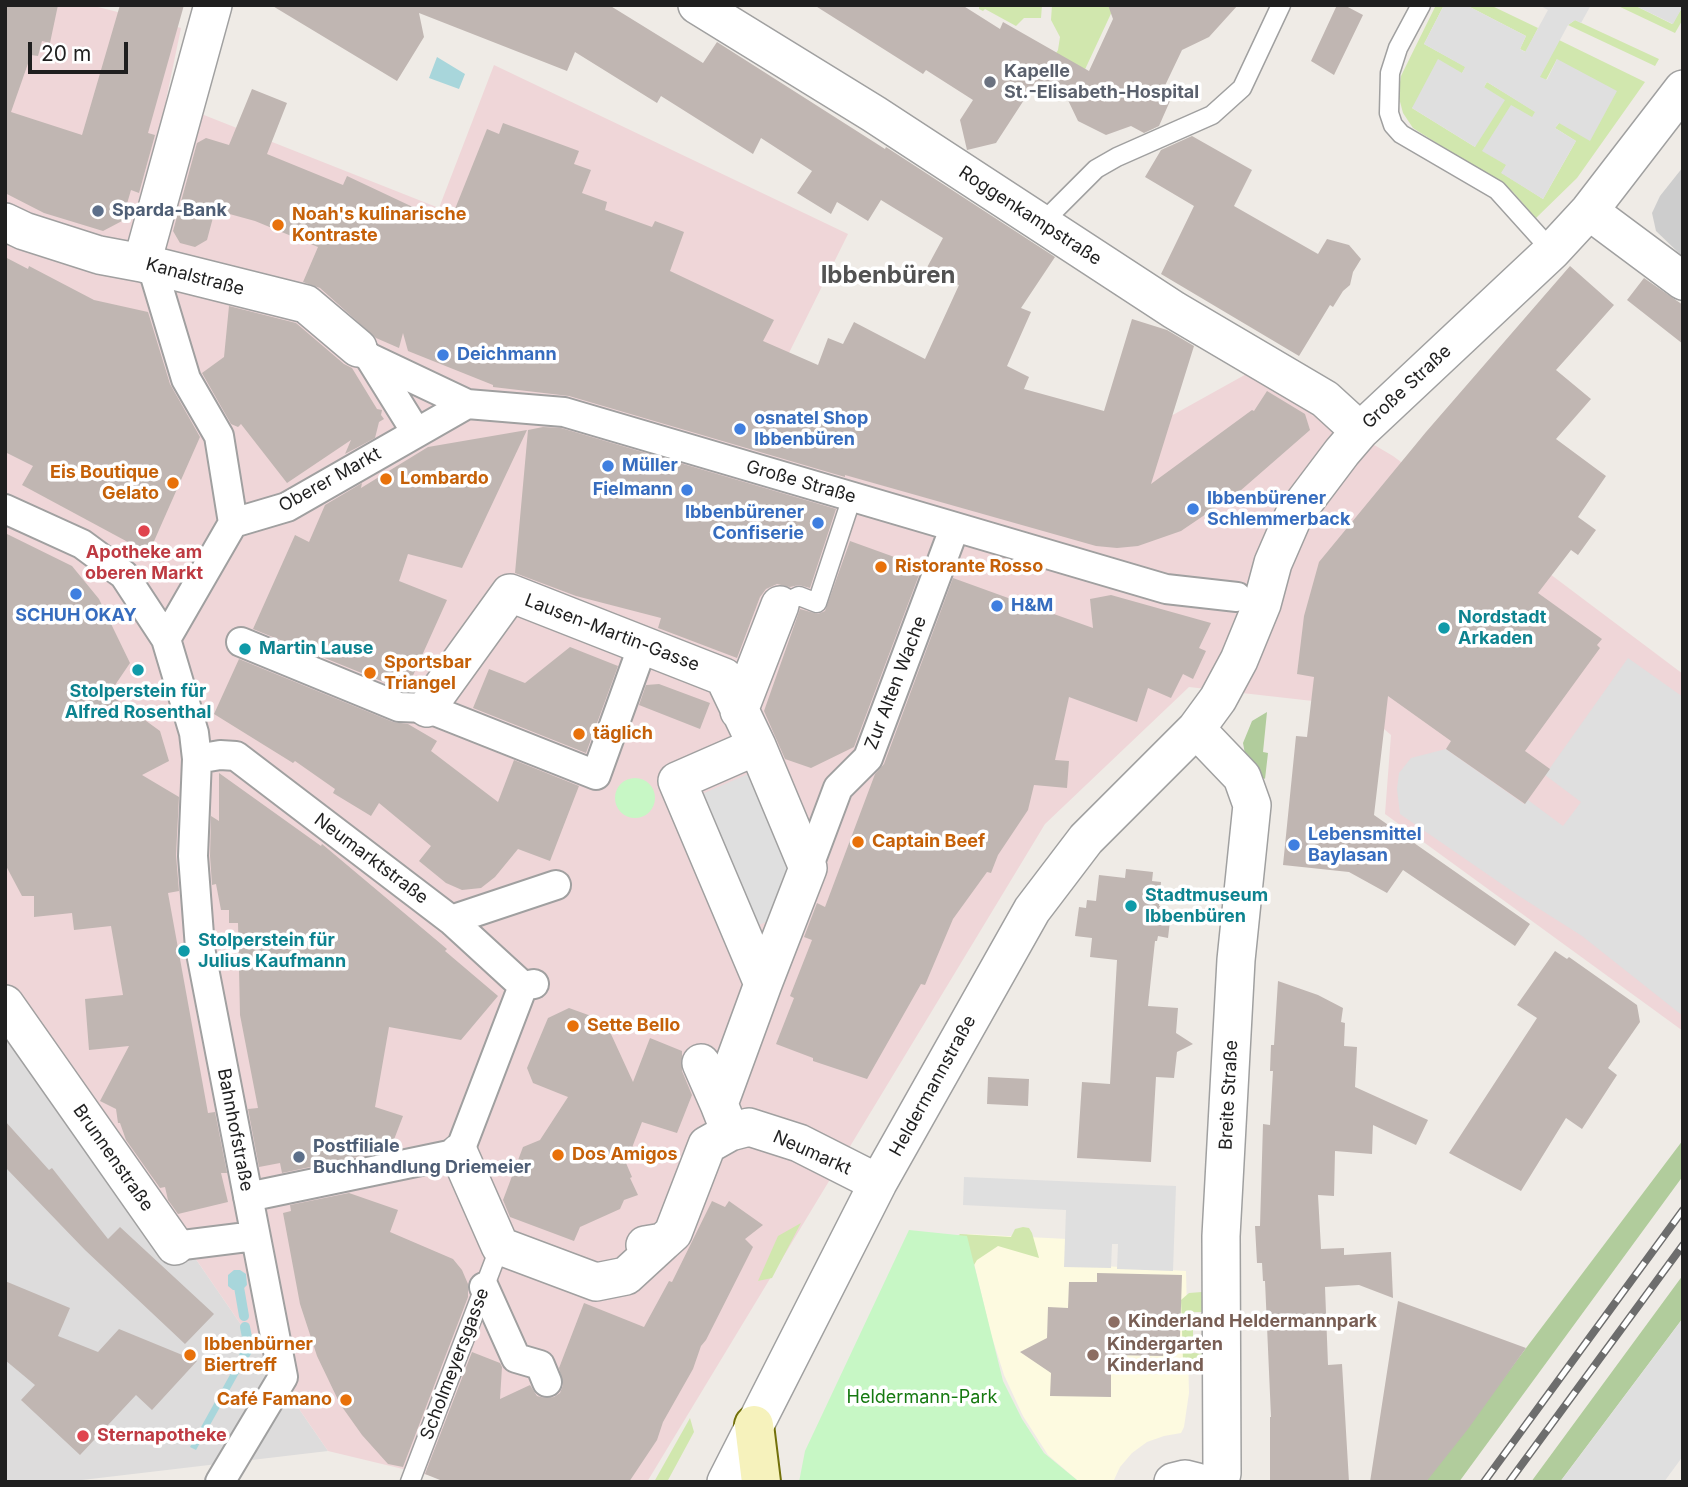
<!DOCTYPE html>
<meta charset="utf-8">
<style>
body{margin:0}
#map{position:relative;width:1688px;height:1487px;overflow:hidden;background:#efebe6;font-family:Inter,sans-serif}
canvas{display:block}
.frame{position:absolute;inset:0;border:7px solid #1f1f1f;pointer-events:none}
.scale{position:absolute;left:28px;top:42px;width:100px;height:32px;box-sizing:border-box;border:4px solid #1f1f1f;border-top:0;padding-left:9px;font-size:21px;line-height:24px;white-space:nowrap;color:#1f1f1f;-webkit-text-stroke:5px #fff;paint-order:stroke}
</style>
<div id="map">
<canvas width="1688" height="1487"></canvas>
<div class="frame"></div>
<div class="scale">20 m</div>
</div>
<script>
const c = document.querySelector('canvas').getContext('2d');
c.lineJoin = 'round';
function fillPath(path, color) { c.fillStyle = color; c.fill(path, 'evenodd'); }
const shape = rows => new Path2D(rows.map(r => 'M' + r).join(''));
function stroke(path, color, width, dash) { c.strokeStyle = color; c.lineWidth = width; c.lineCap = dash ? 'butt' : 'round'; c.setLineDash(dash || []); c.stroke(path); }
function drawText(font, color, halo, rows, align = 'center') {
  c.font = font + ' Inter,sans-serif'; c.lineWidth = 7; c.setLineDash([]); c.textBaseline = 'middle'; c.strokeStyle = halo; c.fillStyle = color; for (const [text, x, y, turn = 0] of rows) {
    c.save(); c.translate(x, y); c.rotate((+turn || 0) * Math.PI / 180); c.textAlign = isNaN(turn) ? turn : align; if (halo) c.strokeText(text, 0, 0); c.fillText(text, 0, 0); c.restore();
  }
}
fillPath(shape([
 [5,982,328,1451,65,1482,5,1482]
]), '#dddcdc');
fillPath(shape([
 [5,5,90,5,181,28,166,100,439,208,494,65,848,234,782,367,1126,441,1250,372,1393,456,1683,674,1683,1031,1385,814,1391,735,1357,706,1189,687,1045,824,647,1482,457,1482,328,1451,5,982]
]), '#efd6d8');
fillPath(shape([
 [967,1234,1068,1239,1071,1264,1186,1271,1189,1393,1184,1427,1181,1433,1164,1436,1147,1442,1132,1453,1120,1467,1113,1482,1077,1480,1048,1455,1023,1416,1004,1375,991,1334]
]), '#fdfae0');
fillPath(shape([
 [1683,167,1683,257,1656,231,1652,213,1660,196]
]), '#cdcdcd');
fillPath(shape([
 [979,5,1042,5,1041,18,1024,18,1016,26,985,9,983,11,979,9],
 [1052,5,1115,5,1081,78,1053,58,1058,50,1060,37,1051,20],
 [1436,5,1444,5,1424,44,1466,67,1462,73,1412,108,1475,147,1484,87,1487,82,1536,112,1502,173,1543,199,1576,141,1555,128,1559,123,1557,59,1546,80,1539,77,1559,40,1645,82,1577,178,1536,218,1512,191,1413,128,1403,113,1398,94,1401,76],
 [1466,5,1490,5,1538,28,1526,52,1520,49,1526,36],
 [1616,5,1634,5,1672,24,1683,6,1683,19,1675,33],
 [1575,20,1659,59,1655,66,1568,25],
 [801,1223,772,1278,758,1281,778,1236],
 [1023,1227,1029,1228,1032,1233,1039,1258,998,1246,977,1260,974,1265,957,1237,960,1234,1011,1237,1015,1229],
 [1202,1292,1207,1296,1209,1312,1193,1312,1193,1353,1209,1354,1208,1361,1194,1363,1183,1361,1181,1300,1189,1293],
 [690,1418,694,1432,667,1482,654,1482]
]), '#d1e7ae');
fillPath(shape([
 [1267,712,1263,752,1268,753,1265,779,1258,775,1245,754,1243,743,1252,721],
 [1683,1140,1683,1176,1459,1482,1425,1482],
 [1683,1275,1683,1318,1560,1482,1531,1482]
]), '#b1cc9c');
fillPath(shape([
 '615 798a20 20 0 1 1 40 0a20 20 0 1 1-40 0Z',
 [909,1230,967,1236,1003,1381,1022,1419,1044,1453,1077,1480,1086,1482,799,1482,805,1451]
]), '#c7f7c5');
fillPath(shape([
 [1444,5,1466,5,1526,36,1520,49,1525,52,1548,10,1539,5,1591,5,1581,23,1575,20,1568,25,1540,77,1547,80,1557,59,1617,91,1590,141,1559,123,1555,128,1576,141,1543,199,1501,173,1506,165,1482,151,1511,105,1532,117,1535,112,1487,82,1484,87,1505,100,1475,147,1412,108,1438,59,1462,73,1465,67,1424,44],
 [1634,5,1683,5,1683,6,1673,24],
 [1628,658,1683,697,1683,1016,1582,936,1519,896,1400,814,1397,789,1399,773,1411,758,1446,749,1524,804,1528,800,1563,826,1581,802,1545,775],
 [748,774,789,867,766,922,752,928,695,797],
 [964,1177,1176,1186,1173,1271,1117,1269,1118,1244,1112,1244,1111,1268,1064,1267,1066,1210,963,1205],
 [1683,1318,1683,1456,1664,1482,1560,1482]
]), '#dfdfdf');
fillPath(shape([
 [437,57,465,74,459,89,429,78],
 [234,1270,240,1270,246,1274,247,1285,242,1290,233,1290,228,1286,228,1275],
 [247,1344,253,1348,196,1450,190,1447]
]), '#a8d6db');
stroke(shape([
 [239,1287,244,1316],
 [244,1356,249,1347,245,1327]
]), '#a8d6db', 10);
fillPath(shape([
 [5,5,58,5,50,43,42,41,38,56,31,55,11,112,82,135,120,5,184,5,148,133,155,135,139,193,131,190,122,221,103,231,44,213,5,193],
 [271,5,609,5,703,63,717,42,885,149,886,147,1055,257,1021,308,1031,312,1007,366,1029,377,1024,389,1104,411,1132,319,1167,330,1194,346,1151,484,1252,410,1254,411,1267,391,1305,414,1310,430,1240,491,1181,531,1138,546,1117,548,1096,546,845,475,845,477,569,396,493,387,493,385,408,351,403,333,399,348,376,338,320,288,303,282,318,247,255,221,215,210,207,240,195,247,180,243,173,231,197,143,206,138,229,145,252,89,287,103,267,154,343,185,347,176,449,224,487,129,499,134,503,123,579,151,574,164,591,170,582,193,607,202,605,210,652,227,655,221,684,232,670,271,774,320,763,341,818,365,828,338,843,344,854,322,925,359,959,285,924,273,943,238,881,200,868,221,837,202,831,214,797,193,812,171,761,138,753,154,661,96,657,103,575,52,567,71,419,13,424,37,397,81],
 [814,5,962,5,1000,29,1003,22,1089,71,1113,19,1108,5,1238,5,1209,37,1182,50,1160,96,1170,101,1159,126,1144,133,1131,126,1106,135,1078,121,1066,96,1035,83,996,143,967,150,960,120,973,100,926,70,923,74],
 [1337,5,1344,5,1363,15,1334,75,1311,61],
 [1192,136,1252,170,1234,206,1318,254,1327,239,1349,245,1361,259,1353,272,1350,285,1343,291,1333,307,1330,305,1299,356,1161,274,1194,206,1145,177,1161,150],
 [5,257,28,269,29,266,94,300,148,312,170,384,200,437,151,548,139,548,22,485,33,466,5,452],
 [1570,266,1614,305,1556,370,1591,399,1556,439,1606,476,1578,517,1596,530,1578,555,1571,550,1538,593,1602,639,1597,645,1600,648,1525,751,1550,769,1525,804,1446,749,1451,741,1388,696,1374,815,1530,924,1515,946,1403,870,1387,893,1349,872,1283,865,1296,736,1307,737,1314,677,1297,674,1304,616,1319,562,1426,432],
 [1644,278,1683,305,1683,344,1627,300],
 [229,306,296,323,344,364,352,368,377,409,382,410,381,415,384,419,379,422,375,438,345,454,351,440,287,483,241,424,238,427,231,424,202,373,224,357],
 [543,427,561,428,836,509,810,588,799,585,790,587,777,584,766,589,760,597,737,658,658,628,661,618,576,596,515,573,528,430],
 [527,430,462,568,408,554,399,581,447,600,406,691,253,629,295,535,309,542,325,505,362,483,361,488,428,447],
 [5,533,72,566,99,599,130,663,109,694,160,731,169,761,142,775,179,797,176,855,179,891,168,893,208,1113,215,1112,227,1173,221,1173,228,1202,178,1214,168,1200,165,1187,160,1188,126,1140,120,1123,118,1123,116,1109,100,1101,129,1046,89,1050,85,999,123,995,111,926,74,930,72,913,34,917,34,896,22,896,5,864],
 [850,541,922,567,854,747,811,768,785,759,764,711,800,609,818,614,825,611],
 [953,578,1022,603,1008,613,1037,608,1093,628,1090,599,1111,595,1211,623,1199,648,1206,651,1193,679,1183,674,1171,698,1148,688,1137,722,1069,697,1055,760,1069,761,1067,788,1034,785,1028,810,998,855,991,873,987,872,953,919,925,985,921,984,867,1079,813,1061,813,1058,776,1044,794,998,790,996,812,940,804,937,817,903,825,907,875,774,884,764],
 [570,647,618,666,586,753,473,708,489,669,525,683],
 [239,659,393,722,408,724,437,741,431,751,498,802,514,760,579,786,550,861,518,849,495,877,481,888,462,890,446,883,419,861,431,846,379,803,371,816,333,793,335,789,295,761,293,763,214,714],
 [659,684,710,703,700,729,639,705,646,685],
 [219,773,321,846,322,844,447,949,445,951,498,996,461,1040,389,1027,375,1107,403,1116,390,1150,282,1173,280,1163,259,1167,248,1109,258,1108,240,1015,238,923,229,923,229,910,221,910,216,884,212,885,210,856,211,816,219,821],
 [1126,869,1153,872,1152,881,1161,882,1159,906,1161,906,1161,911,1171,912,1168,938,1158,936,1157,941,1155,941,1148,1006,1178,1008,1176,1033,1193,1044,1177,1052,1174,1078,1156,1077,1151,1162,1077,1158,1082,1082,1110,1084,1117,960,1090,957,1092,938,1075,936,1079,907,1086,908,1087,900,1096,901,1099,875,1125,878],
 [1555,951,1567,959,1569,957,1637,1005,1640,1022,1608,1068,1617,1075,1582,1129,1566,1118,1521,1191,1449,1153,1537,1018,1517,1005],
 [1278,981,1318,995,1343,1008,1341,1022,1345,1023,1344,1046,1357,1047,1355,1087,1428,1120,1416,1145,1373,1125,1372,1154,1335,1151,1334,1196,1318,1195,1321,1249,1344,1248,1344,1255,1391,1252,1393,1298,1359,1285,1325,1287,1328,1365,1342,1364,1349,1482,1270,1482,1270,1417,1271,1417,1265,1281,1263,1281,1262,1263,1257,1263,1255,1226,1260,1226,1263,1124,1270,1125,1273,1071,1270,1071,1271,1045,1274,1045],
 [569,1008,605,1021,633,1082,650,1038,682,1051,682,1071,692,1095,677,1133,642,1122,626,1163,632,1177,630,1178,638,1195,624,1200,620,1209,580,1227,574,1241,510,1217,503,1200,523,1147,540,1140,568,1097,533,1083,527,1068,548,1018],
 [988,1077,1029,1079,1028,1106,987,1104],
 [5,1121,49,1170,52,1168,108,1239,120,1227,214,1314,185,1344,85,1250,5,1167],
 [349,1193,398,1210,390,1232,453,1259,462,1270,468,1284,468,1297,403,1467,388,1464,362,1435,340,1404,317,1356,300,1304,283,1213,291,1211,290,1205],
 [712,1201,725,1207,729,1201,763,1225,745,1239,753,1247,706,1340,701,1346,693,1369,663,1422,657,1440,629,1482,445,1482,425,1474,472,1352,500,1363,502,1367,500,1399,530,1385,537,1396,545,1398,554,1397,560,1393,563,1385,559,1368,584,1303,644,1327,669,1281,672,1282],
 [1097,1273,1182,1275,1180,1337,1164,1337,1163,1356,1111,1355,1111,1397,1050,1396,1051,1373,1020,1352,1047,1338,1048,1307,1068,1308,1069,1282,1097,1282],
 [5,1281,70,1308,58,1336,98,1352,119,1329,197,1361,152,1410,136,1395,80,1455,21,1400,35,1385,5,1360],
 [1398,1301,1526,1348,1468,1429,1426,1482,1370,1482]
]), '#c0b6b2');
const service = shape([
 [1421,5,1398,48,1390,73,1389,113,1393,125,1401,134,1497,190,1552,251],
 [1041,224,1096,169,1117,157,1212,115,1242,88,1281,5],
 [780,605,799,596,817,603,852,497],
 [410,1482,500,1246]
]);
const pedestrian = shape([
 [152,266,186,379,219,436,233,523],
 [358,348,370,358,467,404,564,412,1166,589,1237,597],
 [370,358,416,432],
 [5,509,82,544,124,575,166,639,194,733,197,759,193,856,200,948,283,1377,220,1482],
 [166,639,233,523,287,507,467,404],
 [241,642,399,707,427,708,596,775,643,645],
 [197,759,220,755,236,756,451,920,523,986,534,984],
 [808,868,838,788,868,758,954,529],
 [451,920,556,885],
 [248,1197,459,1153,523,986],
 [175,1246,255,1236],
 [484,1287,516,1358,540,1365,547,1382]
]);
const minor = shape([
 [697,5,874,114,1174,310,1325,399,1360,431],
 [1589,211,1683,281],
 [5,222,24,231,99,255,142,263,306,304,358,348],
 [142,263,213,5],
 [427,708,510,593,724,677,757,746],
 [739,711,780,605],
 [1196,729,1242,777,1252,805,1236,960,1221,1236,1222,1473,1220,1482],
 [5,1004,175,1246],
 [701,1063,719,1104],
 [730,1132,719,1104,763,984,808,868,757,746,677,781,763,984],
 [459,1153,500,1246,596,1282,626,1276,663,1242],
 [645,1245,663,1242,673,1233,707,1145,730,1132,749,1127,799,1143,878,1183],
 [726,1482,878,1183,1032,910,1086,839,1196,729,1218,699,1239,660,1262,604,1273,563,1293,517,1342,452,1360,431,1552,251,1589,211,1683,89],
 [1173,1482,1185,1479,1197,1482]
]);
const secondary = shape([
 [754,1425,761,1482]
]);
stroke(service, '#a0a0a0', 21);
stroke(pedestrian, '#a0a0a0', 32);
stroke(minor, '#a0a0a0', 40);
stroke(secondary, '#72700a', 42);
stroke(service, '#fff', 18);
stroke(pedestrian, '#fff', 28);
stroke(minor, '#fff', 37);
stroke(secondary, '#f6f2bc', 38);
const rail = shape([
 [1484,1482,1683,1210],
 [1509,1482,1683,1245]
]);
stroke(rail, '#6d6d6d', 8);
stroke(rail, '#fff', 5, [16]);
for (const [x, y, r, color] of [
 [990,82,7,"#6b7280"],
 [98,211,7,"#5c6f8a"],
 [278,225,7,"#e8710a"],
 [443,355,7,"#3f7fe0"],
 [740,429,7,"#3f7fe0"],
 [608,466,7,"#3f7fe0"],
 [386,479,7,"#e8710a"],
 [173,483,7,"#e8710a"],
 [687,490,7,"#3f7fe0"],
 [1193,509,7,"#3f7fe0"],
 [818,523,7,"#3f7fe0"],
 [144,531,7,"#e0444e"],
 [881,567,7,"#e8710a"],
 [76,594,7,"#3f7fe0"],
 [997,606,7,"#3f7fe0"],
 [1444,628,7,"#0f9aa8"],
 [245,649,7,"#0f9aa8"],
 [138,670,7,"#0f9aa8"],
 [370,673,7,"#e8710a"],
 [579,734,7,"#e8710a"],
 [858,842,7,"#e8710a"],
 [1294,845,7,"#3f7fe0"],
 [1131,906,7,"#0f9aa8"],
 [184,951,7,"#0f9aa8"],
 [573,1026,7,"#e8710a"],
 [558,1155,7,"#e8710a"],
 [299,1157,7,"#5c6f8a"],
 [1114,1322,7,"#8d6e63"],
 [190,1355,7,"#e8710a"],
 [1093,1355,7,"#8d6e63"],
 [346,1400,7,"#e8710a"],
 [83,1436,7,"#e0444e"]
]) { const dot = new Path2D(); dot.arc(x, y, r, 0, 2 * Math.PI); c.fillStyle = color; c.fill(dot); stroke(dot, '#fff', 2.5); }
drawText('bold 18px', '#5b616d', '#fff', [
 ["Kapelle",1004,72],
 ["St.-Elisabeth-Hospital",1004,93]
], 'left');
drawText('bold 18px', '#4e5e75', '#fff', [
 ["Sparda-Bank",112,211],
 ["Postfiliale",313,1147],
 ["Buchhandlung Driemeier",313,1168]
], 'left');
drawText('bold 18px', '#c56008', '#fff', [
 ["Noah's kulinarische",292,215],
 ["Kontraste",292,236],
 ["Eis Boutique",159,473,"right"],
 ["Gelato",159,494,"right"],
 ["Lombardo",400,479],
 ["Ristorante Rosso",895,567],
 ["Sportsbar",384,663],
 ["Triangel",384,684],
 ["täglich",593,734],
 ["Captain Beef",872,842],
 ["Sette Bello",587,1026],
 ["Dos Amigos",572,1155],
 ["Ibbenbürner",204,1345],
 ["Biertreff",204,1366],
 ["Café Famano",332,1400,"right"]
], 'left');
drawText('18px', '#1f1f1f', '#fff', [
 ["Roggenkampstraße",1030,216,33],
 ["Kanalstraße",195,277,15],
 ["Große Straße",1407,387,-43],
 ["Oberer Markt",330,480,-29],
 ["Große Straße",801,482,16],
 ["Lausen-Martin-Gasse",612,633,21],
 ["Zur Alten Wache",896,683,-69],
 ["Neumarktstraße",371,859,37],
 ["Heldermannstraße",933,1086,-61],
 ["Breite Straße",1229,1095,-87],
 ["Bahnhofstraße",235,1130,79],
 ["Neumarkt",812,1153,24],
 ["Brunnenstraße",113,1158,55],
 ["Scholmeyersgasse",455,1364,-69]
]);
drawText('bold 18px', '#366cbe', '#fff', [
 ["Deichmann",457,355],
 ["osnatel Shop",754,419],
 ["Ibbenbüren",754,440],
 ["Müller",622,466],
 ["Fielmann",673,490,"right"],
 ["Ibbenbürener",1207,499],
 ["Schlemmerback",1207,520],
 ["Ibbenbürener",804,513,"right"],
 ["Confiserie",804,534,"right"],
 ["H&M",1011,606],
 ["SCHUH OKAY",76,616,"center"],
 ["Lebensmittel",1308,835],
 ["Baylasan",1308,856]
], 'left');
drawText('bold 18px', '#be3a42', '#fff', [
 ["Apotheke am",144,553],
 ["oberen Markt",144,574],
 ["Sternapotheke",97,1436,"left"]
]);
drawText('bold 18px', '#0d838f', '#fff', [
 ["Nordstadt",1458,618],
 ["Arkaden",1458,639],
 ["Martin Lause",259,649],
 ["Stolperstein für",138,692,"center"],
 ["Alfred Rosenthal",138,713,"center"],
 ["Stadtmuseum",1145,896],
 ["Ibbenbüren",1145,917],
 ["Stolperstein für",198,941],
 ["Julius Kaufmann",198,962]
], 'left');
drawText('bold 18px', '#785e54', '#fff', [
 ["Kinderland Heldermannpark",1128,1322],
 ["Kindergarten",1107,1345],
 ["Kinderland",1107,1366]
], 'left');
drawText('18px', '#167911', '#fff', [
 ["Heldermann-Park",922,1398]
]);
drawText('bold 24px', '#525252', '#fff', [
 ["Ibbenbüren",888,276]
]);
</script>
